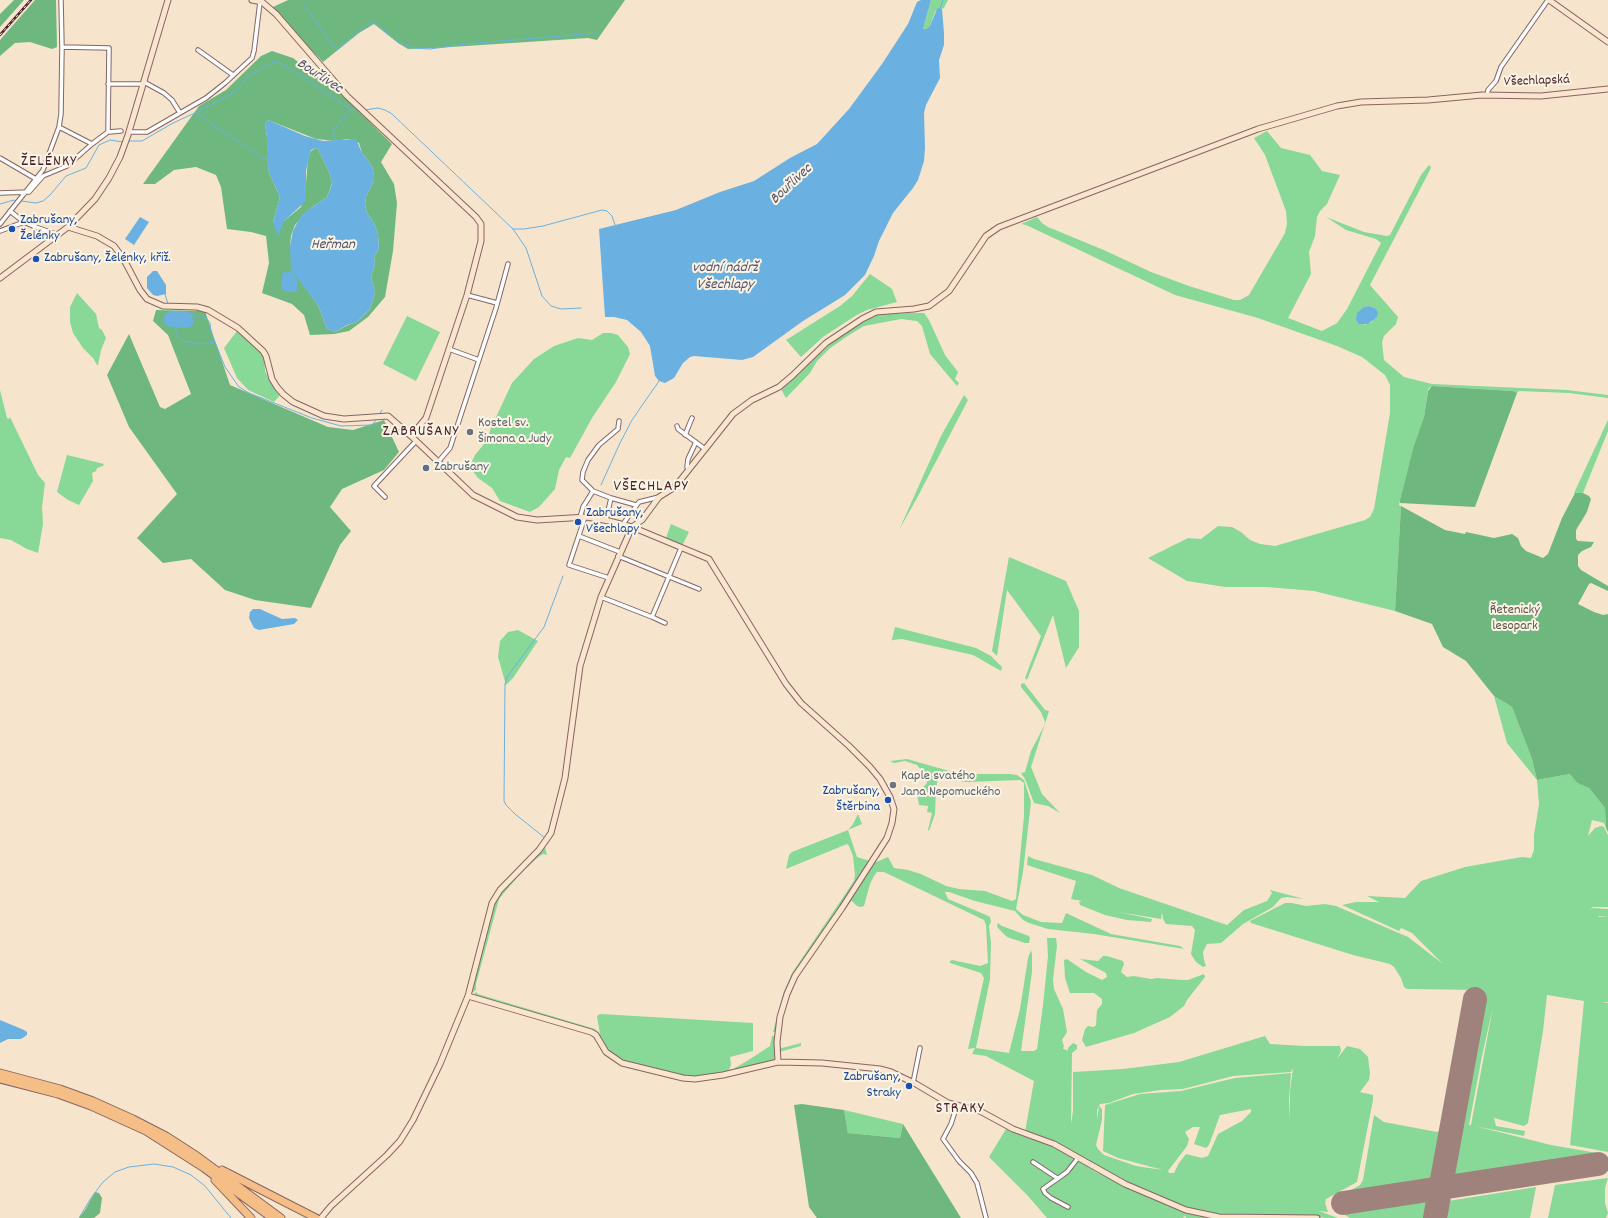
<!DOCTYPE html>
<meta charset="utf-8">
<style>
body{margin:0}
canvas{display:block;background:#f6e5cc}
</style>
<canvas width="1608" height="1218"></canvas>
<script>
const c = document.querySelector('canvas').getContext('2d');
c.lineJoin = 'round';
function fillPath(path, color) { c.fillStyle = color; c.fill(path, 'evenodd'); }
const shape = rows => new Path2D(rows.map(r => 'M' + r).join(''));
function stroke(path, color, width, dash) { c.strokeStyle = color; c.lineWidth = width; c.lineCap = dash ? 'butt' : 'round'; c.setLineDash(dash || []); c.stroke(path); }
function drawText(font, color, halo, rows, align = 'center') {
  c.font = font + ' Dekko,sans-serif'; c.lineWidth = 4; c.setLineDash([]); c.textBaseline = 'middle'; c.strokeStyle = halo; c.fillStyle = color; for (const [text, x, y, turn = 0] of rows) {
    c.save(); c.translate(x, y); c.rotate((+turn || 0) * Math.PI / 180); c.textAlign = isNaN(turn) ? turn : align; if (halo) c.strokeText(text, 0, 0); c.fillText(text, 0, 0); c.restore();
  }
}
fillPath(shape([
 [931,0,948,0,944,8,942,9,939,8,935,12,930,26,926,29,923,29],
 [1267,131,1281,148,1310,155,1322,171,1340,175,1327,204,1320,211,1317,217,1315,236,1309,252,1311,274,1288,318,1322,331,1337,323,1347,309,1381,243,1376,239,1346,230,1326,217,1364,232,1387,236,1390,235,1421,175,1429,165,1431,167,1430,170,1370,285,1398,317,1396,324,1384,336,1382,342,1384,360,1404,377,1432,384,1567,390,1608,395,1608,398,1569,393,1519,391,1517,393,1513,391,1432,386,1428,389,1424,417,1413,448,1400,500,1399,505,1401,506,1395,611,1314,591,1267,587,1225,587,1187,581,1148,558,1188,538,1201,539,1218,526,1232,527,1241,532,1250,540,1260,544,1275,546,1365,520,1370,517,1374,509,1390,413,1390,385,1385,375,1362,357,1337,346,1258,318,1175,295,1026,225,1021,224,1037,217,1042,223,1048,227,1106,251,1151,272,1189,286,1234,300,1240,300,1249,295,1285,233,1287,224,1286,211,1265,155,1254,138],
 [1369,306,1375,308,1372,322,1364,325,1364,307],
 [870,274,892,289,897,302,867,310,855,316,823,337,801,357,786,340,840,306,852,296],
 [77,293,96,314,99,328,102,330,106,338,101,350,98,365,97,365,93,358,83,348,73,333,70,322,70,307],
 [913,313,924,313,929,320,945,355,958,372,955,379,959,383,957,386,930,354,922,326,917,321,901,319,864,326,846,337,829,349,817,361,810,373,786,398,781,389,837,338,857,324,879,314],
 [407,316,440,332,416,381,383,364],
 [237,331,262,353,264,357,265,371,269,380,280,395,274,402,248,390,237,378,224,348],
 [603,333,611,333,618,335,628,347,630,354,616,382,592,418,570,458,566,457,559,470,555,489,539,507,530,512,500,501,492,488,478,478,472,470,470,465,475,455,489,438,490,430,512,383,534,359,554,346,578,338,592,340],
 [0,390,7,418,9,419,10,417,38,475,45,483,42,507,43,524,38,553,27,549,11,540,0,538],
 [964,395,968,400,917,498,899,530,941,436],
 [1608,420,1608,431,1583,493,1574,493],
 [67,455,104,464,103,466,97,468,96,471,92,473,93,481,79,505,68,500,57,492],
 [671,524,689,532,683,544,681,545,666,538],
 [1009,557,1066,581,1079,611,1079,647,1066,668,1053,615,1027,680,1025,678,1041,636,1007,590,997,656,992,651],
 [895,627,976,648,991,656,1002,667,1001,671,973,655,902,639,892,640,891,643],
 [518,630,538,641,513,678,506,685,498,657,500,641,508,632],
 [1024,683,1045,710,1049,711,1031,767,1042,794,1060,813,1048,806,1034,803,1025,779,1021,773,1025,772,1031,751,1044,726,1045,722,1041,712,1021,687,1021,684],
 [1494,696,1512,707,1532,759,1537,780,1570,774,1577,783,1589,788,1605,808,1606,828,1604,823,1592,820,1588,836,1595,828,1601,826,1604,827,1608,835,1608,907,1593,907,1589,910,1593,908,1608,909,1608,916,1599,916,1598,917,1608,916,1608,1002,1602,1002,1608,1003,1608,1152,1570,1145,1584,1001,1547,995,1543,1031,1528,1123,1524,1126,1494,1118,1496,1126,1525,1131,1524,1136,1475,1126,1551,1145,1603,1154,1451,1177,1466,1099,1483,994,1483,989,1481,990,1407,989,1404,987,1401,978,1394,967,1390,964,1353,955,1251,923,1250,921,1285,903,1292,903,1306,906,1325,904,1336,906,1408,937,1443,964,1412,933,1401,928,1399,931,1342,905,1356,902,1379,902,1367,896,1405,898,1421,881,1465,867,1522,857,1531,858,1534,850,1534,835,1539,804,1537,780,1507,743],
 [1493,1007,1471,1125,1469,1125,1482,1056],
 [907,759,960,774,1010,774,1017,775,1024,780,1031,802,1023,872,1016,909,1023,915,1041,922,1062,923,1066,913,1111,934,1180,946,1184,949,1094,934,1048,929,1029,923,1023,920,1015,911,975,901,949,892,945,892,948,899,986,915,990,917,991,922,989,926,991,943,990,979,976,1048,1009,1053,1020,1009,1028,958,1031,950,1032,954,1032,972,1021,1051,1034,1051,1037,1049,1043,1005,1048,956,1047,938,1056,938,1057,946,1053,979,1054,989,1063,1009,1067,1032,1062,1040,1064,1046,1063,1049,1067,1050,1068,1051,1067,1098,1068,1048,1073,1043,1077,1045,1077,1049,1072,1053,1071,1124,1073,1111,1073,1072,1123,1069,1179,1062,1265,1036,1270,1044,1305,1046,1340,1046,1341,1051,1337,1059,1347,1046,1360,1049,1368,1057,1370,1073,1369,1080,1360,1092,1373,1095,1373,1100,1357,1182,1326,1199,1325,1203,1328,1212,1319,1211,1338,1218,1325,1218,1309,1215,1220,1215,1193,1210,1126,1183,1093,1165,1063,1146,1025,1132,1034,1081,986,1056,972,1054,975,1048,968,1049,984,978,981,973,950,963,950,961,952,960,980,966,988,963,986,925,984,920,884,872,877,872,874,876,870,884,864,906,861,907,857,906,852,901,850,902,799,974,785,1007,781,1026,780,1047,782,1048,801,1043,801,1046,779,1052,780,1030,783,1011,795,980,874,863,888,857,894,868,908,870,921,874,946,886,959,889,985,891,1012,901,1016,899,1024,816,1024,783,1020,780,967,782,938,778,936,788,935,814,929,831,928,830,932,813,927,812,928,806,919,805,917,794,927,783,926,776,917,765,905,761,894,763,890,761],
 [1293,1068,1290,1091,1290,1120,1289,1099,1291,1073,1235,1078,1181,1091,1140,1094,1105,1105,1103,1151,1118,1158,1163,1170,1136,1166,1104,1155,1098,1149,1096,1145,1102,1120,1102,1109,1099,1106,1097,1120,1097,1110,1100,1104,1109,1103,1133,1094,1161,1090,1183,1089,1233,1076,1291,1072],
 [1251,1109,1251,1112,1242,1121,1218,1134,1208,1156,1202,1158,1186,1154,1179,1163,1174,1173,1169,1173,1168,1171,1187,1146,1189,1139,1185,1132,1193,1127,1200,1127,1194,1144,1206,1148,1209,1145,1220,1115],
 [858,814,862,824,848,830,857,857,870,861,792,978,777,1032,773,1032,783,994,792,973,854,881,855,875,853,856,849,846,847,844,786,869,789,855,792,852,848,830,853,824],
 [545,847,547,855,543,854,537,858,519,875,499,899,476,984,476,990,471,993,496,900,505,887],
 [1028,856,1034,859,1092,875,1119,888,1227,925,1244,910,1267,901,1272,893,1270,890,1304,899,1287,897,1281,898,1273,907,1243,924,1221,943,1207,944,1203,952,1204,960,1206,966,1203,967,1196,962,1191,954,1195,930,1192,926,1166,924,1163,919,1162,912,1161,919,1118,912,1152,919,1151,922,1127,920,1105,915,1080,905,1079,902,1082,901,1071,899,1076,881,1027,865],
 [998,923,1002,926,1029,936,1030,938,1029,943,1025,943,1007,937,998,928,997,926],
 [1103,956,1107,956,1123,961,1124,964,1121,972,1127,977,1134,976,1151,979,1157,978,1182,980,1188,980,1204,974,1205,977,1187,1000,1184,1006,1170,1017,1134,1033,1086,1047,1082,1040,1085,1029,1088,1026,1094,1027,1096,1025,1097,1010,1102,1004,1102,999,1094,993,1070,993,1065,978,1064,960,1067,959,1086,972,1102,980,1107,977,1106,973,1080,959,1098,961],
 [476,992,478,994,595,1029,600,1034,597,1017,598,1015,601,1014,753,1023,753,1051,730,1057,731,1065,729,1070,733,1069,747,1061,770,1046,772,1036,777,1035,775,1056,774,1061,735,1072,689,1078,626,1063,609,1053,596,1034,473,995],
 [844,1110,903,1124,900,1138,848,1133],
 [1374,1115,1384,1122,1437,1132,1441,1130,1445,1117,1446,1117,1436,1180,1346,1193,1360,1185,1363,1180],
 [1006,1129,1054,1146,1096,1172,1148,1197,1191,1214,1213,1218,1186,1218,1186,1216,1182,1218,1047,1218,1028,1196,989,1157],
 [1608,1178,1605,1188,1605,1203,1608,1213,1606,1218,1548,1218,1555,1185],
 [1536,1187,1530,1218,1445,1218,1448,1201],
 [1432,1199,1428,1218,1350,1218,1340,1212]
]), '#88d898');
fillPath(shape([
 [14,0,24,0,0,27,0,14],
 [35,0,56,0,57,47,52,49,30,42,15,43,0,56,0,40],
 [288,0,625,0,597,40,588,38,436,48,408,49,398,43,374,24,359,33,323,62,274,11,273,7],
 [272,51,293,58,343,96,392,144,381,162,394,184,397,203,393,251,385,297,368,317,349,331,334,334,310,335,304,315,292,304,262,293,269,263,266,236,251,232,227,229,221,187,216,175,196,167,174,170,155,184,143,184,199,106,226,90,261,56],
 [268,120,316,139,335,141,348,139,359,143,362,153,372,166,374,175,374,180,366,197,365,204,367,213,374,223,378,234,379,249,374,257,375,264,371,277,375,293,370,309,357,322,348,325,335,332,327,329,318,305,298,278,290,246,291,236,295,225,311,208,327,197,332,183,330,174,318,149,316,148,311,151,308,159,306,183,301,207,284,221,273,222,280,197,269,173,267,155,267,137,265,124],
 [156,310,205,311,230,385,328,427,353,430,384,420,399,452,384,470,342,489,330,507,351,531,340,545,311,608,255,600,225,590,191,559,163,563,137,538,177,494,129,427,107,375,129,334,160,407,165,409,191,394,168,335,153,321],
 [1432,386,1513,391,1517,393,1475,507,1400,503,1400,500,1413,448,1424,417,1428,391],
 [1575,493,1583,493,1589,496,1591,499,1587,512,1576,530,1576,539,1578,541,1594,542,1591,547,1582,551,1578,555,1578,566,1581,570,1608,586,1608,591,1591,583,1589,584,1578,604,1594,612,1603,615,1608,614,1608,832,1606,828,1605,808,1589,788,1577,783,1570,774,1537,780,1532,759,1512,707,1494,696,1466,661,1443,647,1432,624,1395,611,1401,506,1445,530,1465,534,1466,532,1494,538,1512,534,1518,538,1521,546,1526,551,1543,558,1548,554,1562,518],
 [802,1104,844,1110,848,1133,900,1138,903,1124,961,1218,817,1218,809,1207,794,1105],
 [95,1192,99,1193,102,1198,100,1213,94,1218,79,1218,85,1210]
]), '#6eb880');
fillPath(shape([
 [921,0,931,0,923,29,926,29,930,26,937,9,939,8,942,9,944,33,944,45,939,60,940,78,926,105,924,113,925,148,924,161,918,180,913,188,893,213,879,241,874,256,865,275,845,295,803,321,753,357,742,360,694,356,690,357,683,363,674,378,665,383,659,381,655,376,650,346,641,332,627,320,614,317,605,317,599,229,676,210,720,192,754,181,790,158,817,144,849,109,882,64,908,24,917,2],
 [268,120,305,136,323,141,356,139,362,153,372,166,374,175,374,180,366,197,365,204,367,213,374,223,378,234,379,249,374,257,375,264,371,277,375,293,370,309,357,322,347,325,335,332,327,329,318,305,291,270,290,246,293,231,299,219,304,213,327,197,332,184,330,174,318,149,316,148,311,150,306,171,306,192,305,202,284,221,278,236,273,222,280,197,269,173,267,159,267,137,265,124],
 [140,217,149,222,134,245,125,239],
 [153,271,157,271,166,285,166,294,157,296,153,295,147,288,147,277],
 [287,271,292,272,297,280,297,290,296,292,286,292,282,289,281,285,282,274],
 [1369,306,1375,308,1378,312,1377,317,1368,324,1359,324,1356,320,1357,313,1364,307],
 [171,311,187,312,192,314,194,324,190,327,183,328,167,326,164,323,164,319,165,314],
 [253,609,260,609,282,619,295,618,298,620,294,624,259,630,254,628,249,618,250,612],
 [0,1020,24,1030,27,1032,27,1035,21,1039,8,1039,0,1043]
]), '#6ab1e1');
stroke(shape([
 [303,4,336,49,373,21,399,43,414,48,430,49,466,44,597,33],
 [940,9,943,0],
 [365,110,378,108,385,110,392,114,513,229,526,248,542,296,551,306,561,309,581,308],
 [198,113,215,127,250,149,261,158,268,158],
 [336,140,333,134,335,128,350,110],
 [129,141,142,141,173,123,197,112,235,92,246,79,254,73,273,62,283,64,350,109,358,110],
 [21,201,36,203,43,201,50,195,66,176,86,168,99,145,110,140,123,142],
 [0,204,14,200,17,201],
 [513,229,524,229,543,226,602,210,607,211,612,216,615,225],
 [165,294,168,304],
 [192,314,207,319,210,323,211,332,215,342],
 [175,328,178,337,182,341,201,344,215,342,225,367,239,387,249,393,312,418,341,426,372,425,377,419],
 [379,415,382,410],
 [601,485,620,443,632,420,659,381],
 [545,838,515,814,506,805,504,801,505,684,507,677,544,627,563,576],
 [79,1218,91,1198,103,1182,115,1172,129,1167,154,1164,173,1167,191,1175,205,1186,231,1218]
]), '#6ab1e1', 1);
stroke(shape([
 [1343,1203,1598,1164],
 [1435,1218,1475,999]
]), '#a0827c', 24);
const street = shape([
 [198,50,233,75],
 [144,82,164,93,172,100,180,113],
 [108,84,143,84],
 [1487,95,1488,90,1496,81,1501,67,1548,0],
 [59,127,92,144,108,132,109,48,62,47],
 [108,132,121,131],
 [129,132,147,132,206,98,225,83,252,58,254,51,260,2],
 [0,158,36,179],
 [0,193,29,192,43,176,67,166,92,144],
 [10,211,24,222,33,226,58,235],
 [0,224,43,170,59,127,61,114,62,47,61,0],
 [0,231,24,222],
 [467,295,497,303],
 [449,349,479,360],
 [677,426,678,429,705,449],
 [685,435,692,418],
 [438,462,450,448,496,308,508,264],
 [689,470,687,467,688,459,696,442],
 [593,491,582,480,583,472,588,460,599,445,618,429,619,421],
 [385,497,374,486,416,441],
 [585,517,569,565,609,578],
 [580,518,583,507,593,491,611,498],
 [606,520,611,498,636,505],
 [623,524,639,502,659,497],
 [579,536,620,552],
 [618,556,699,589],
 [601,597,652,617,681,548],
 [652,617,665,623],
 [913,1083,920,1048],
 [957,1105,951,1124,943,1139,959,1161,971,1173,977,1183,986,1218],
 [1033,1162,1057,1178],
 [1068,1207,1051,1198,1045,1193,1043,1189,1067,1172,1078,1158]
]);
const secondary = shape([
 [252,0,262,2,276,14,347,96,476,217,481,224,481,241,467,295,426,418,411,436],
 [1549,0,1608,42],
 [68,227,97,236,114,246,123,258,140,290,147,299,163,306,197,307,208,310,238,328,263,351,266,356,272,379,277,387,283,394,293,402,324,416,344,419,388,416,411,436,473,495,517,517,537,520,587,517,609,521,632,527,709,559,786,684,801,703,849,746,870,767,880,779,890,797,894,809,892,823,887,838,842,908,795,976,787,994,780,1017,777,1042,778,1062],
 [0,278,68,227,95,199,109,178,120,157,128,135,168,0],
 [468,996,591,1032,596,1035,606,1052,622,1063,683,1078,695,1079,723,1075,778,1062,822,1063,880,1069,891,1072,916,1084,948,1103,980,1111,1013,1129,1054,1144,1125,1184,1186,1210,1219,1217,1317,1218],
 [321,1218,331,1206,387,1155,400,1141,413,1120,440,1064,468,996,492,903,500,890,539,850,551,833,565,778,580,666,601,597,632,527,642,520,659,497,675,487,733,414,752,400,779,387,792,376,826,343,862,319,876,312,914,309,929,306,949,291,986,236,999,227,1258,129,1337,106,1361,102,1428,100,1482,95,1541,96,1608,89]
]);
const highway = shape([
 [0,1073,60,1089,93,1101,133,1119,166,1136,197,1156,281,1218],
 [0,1079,58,1094,91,1106,146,1131,204,1168,272,1218],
 [222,1170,316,1218],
 [215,1180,251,1218]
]);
stroke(street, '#866463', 5.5);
stroke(secondary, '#866463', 7);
stroke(highway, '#866463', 9);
stroke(street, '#fff', 3.5);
stroke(secondary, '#fbe5cf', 5);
stroke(highway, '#f6be87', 7);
const rail = shape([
 [0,35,31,0]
]);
stroke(rail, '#4a1f2b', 2.5);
stroke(rail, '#fcf5e5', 1, [3]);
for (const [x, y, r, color] of [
 [12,229,4,"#1a4fb4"],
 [36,259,4,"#1a4fb4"],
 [470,432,4,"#6b7280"],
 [426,468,4,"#5c6f8a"],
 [578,522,4,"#1a4fb4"],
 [893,785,4,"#6b7280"],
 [888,800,4,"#1a4fb4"],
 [909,1086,4,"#1a4fb4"]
]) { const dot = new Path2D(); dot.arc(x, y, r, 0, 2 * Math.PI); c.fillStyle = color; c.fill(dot); stroke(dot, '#fcf5e5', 1.5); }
drawText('14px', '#4a1f2b', '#fcf5e5', [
 ["Všechlapská",1537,82,-2]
]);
drawText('14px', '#164399', '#fcf5e5', [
 ["Zabrušany,",20,221],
 ["Želénky",20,237],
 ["Zabrušany, Želénky, křiž.",44,259],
 ["Zabrušany,",586,514],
 ["Všechlapy",586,530],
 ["Zabrušany,",880,792,"right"],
 ["Štěrbina",880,808,"right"],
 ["Zabrušany,",901,1078,"right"],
 ["Straky",901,1094,"right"]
], 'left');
drawText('14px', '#5b616d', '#fcf5e5', [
 ["Kostel sv.",478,424],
 ["Šimona a Judy",478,440],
 ["Kaple svatého",901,777],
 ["Jana Nepomuckého",901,793]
], 'left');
drawText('14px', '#4e5e75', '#fcf5e5', [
 ["Zabrušany",434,468]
], 'left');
drawText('14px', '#5d564c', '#fcf5e5', [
 ["Řetenický",1515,611],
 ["lesopark",1515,627]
]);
drawText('italic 15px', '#55526b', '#fcf5e5', [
 ["Bouřlivec",319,77,33],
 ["Bouřlivec",792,185,-43],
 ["Heřman",333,246],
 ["vodní nádrž",725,269],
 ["Všechlapy",725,286]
]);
c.letterSpacing = '1px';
drawText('16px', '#4a1f2b', '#fcf5e5', [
 ["ŽELÉNKY",49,163],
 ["ZABRUŠANY",421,433],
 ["VŠECHLAPY",651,488],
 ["STRAKY",960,1110]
]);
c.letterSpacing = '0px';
</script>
